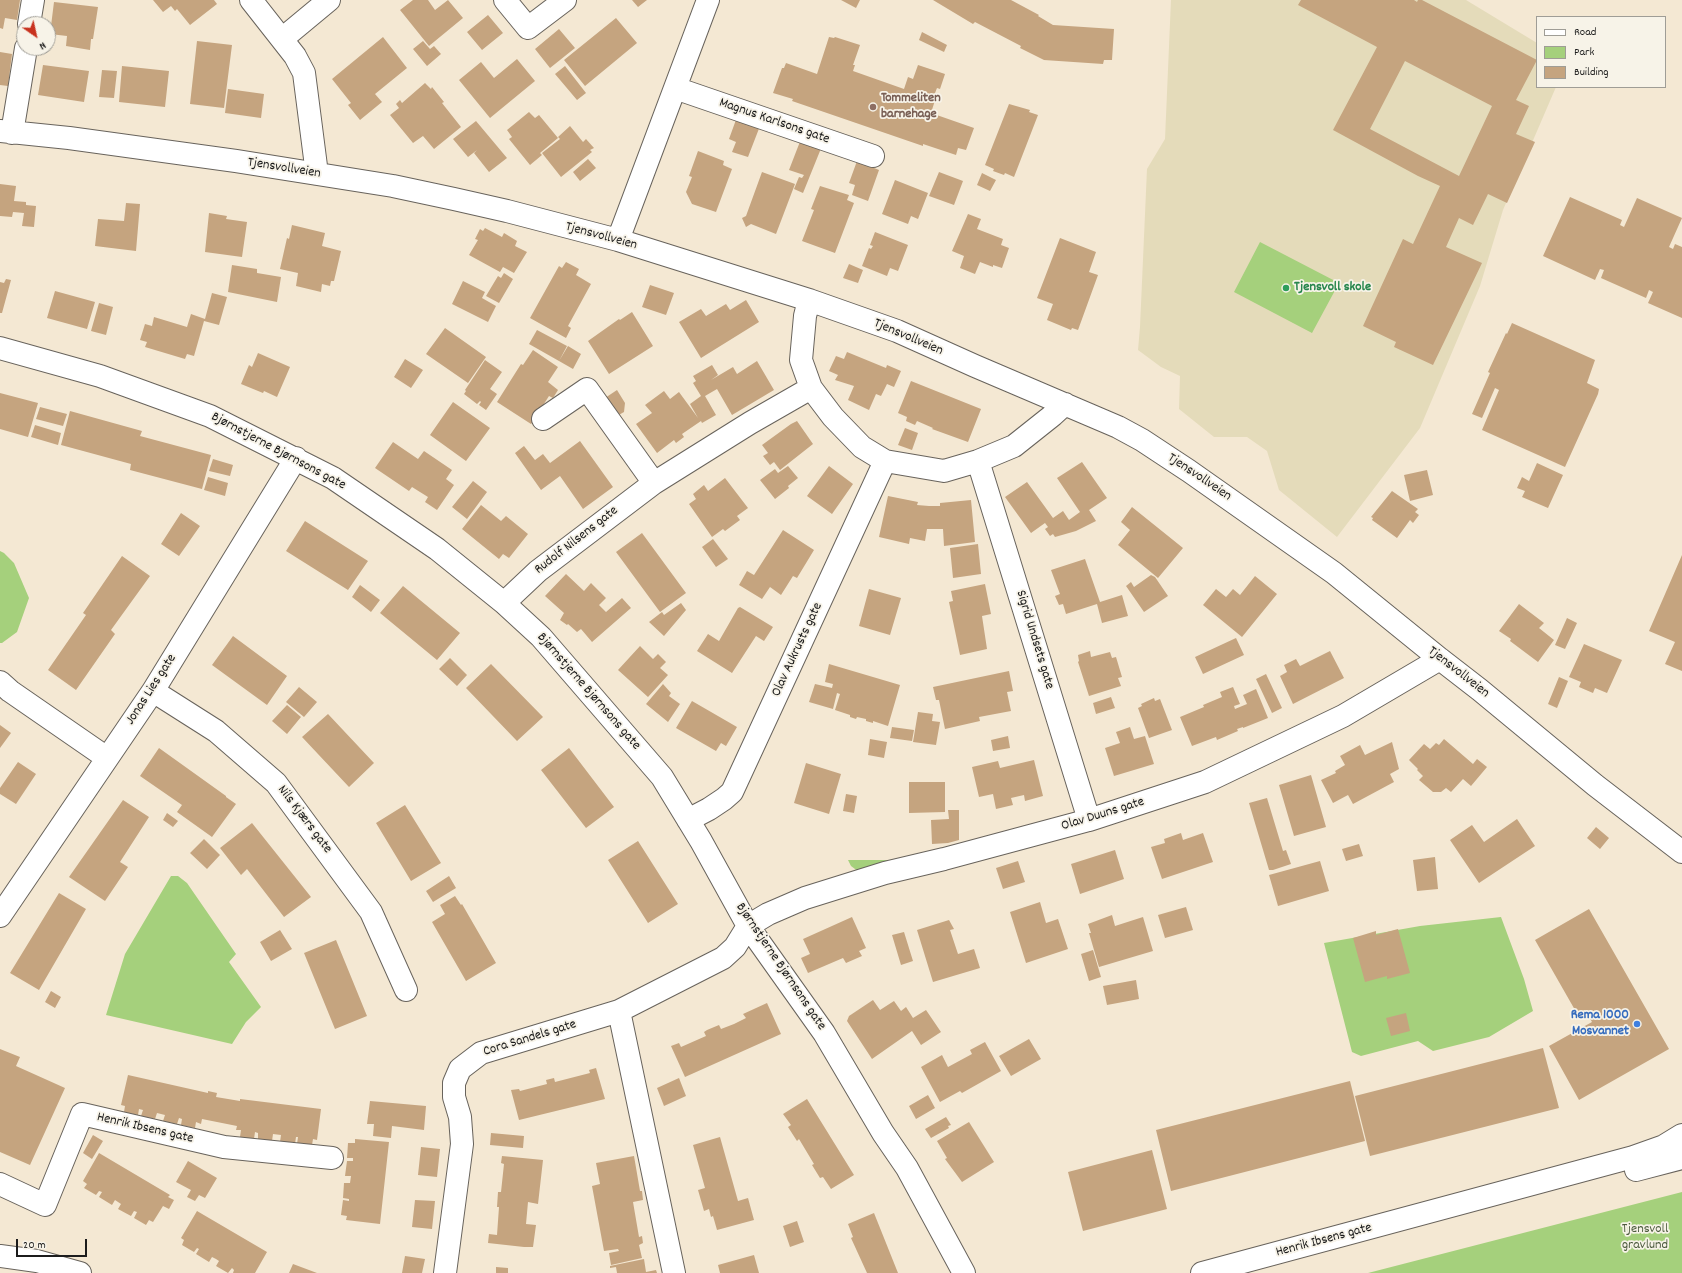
<!DOCTYPE html>
<meta charset="utf-8">
<style>
body{margin:0}
#map{position:relative;width:1682px;height:1273px;overflow:hidden;background:#f4e8d3;font-family:Dekko,sans-serif}
canvas{display:block}
.legend{position:absolute;left:1536px;top:16px;width:130px;height:72px;box-sizing:border-box;background:#f7f3e8;border:1px solid #9f9d96;margin:0;padding:5px 7px;list-style:none;font-size:12px;color:#1c1c1c}
.legend li{display:flex;align-items:center;gap:8px;height:20px}
.legend b{width:20px;border:1px solid #9f9d96}
.north{position:absolute;left:16px;top:16px;width:40px;height:40px;box-sizing:border-box;background:#f7f3e8;border:1px solid #9f9d96;border-radius:50%;rotate:146deg;font-size:11px;font-weight:700;line-height:16px;text-align:center;color:#1c1c1c}
.north::after{content:'';display:block;margin:auto;width:14px;height:18px;background:#c8321e;clip-path:polygon(50% 0,100% 100%,50% 72%,0 100%)}
.scale{position:absolute;left:16px;top:1239px;width:71px;height:18px;box-sizing:border-box;border:2px solid #1c1c1c;border-top:0;padding-left:5px;font-size:12px;line-height:14px;white-space:nowrap;color:#1c1c1c;-webkit-text-stroke:3px #f7f3e8;paint-order:stroke}
</style>
<div id="map">
<canvas width="1682" height="1273"></canvas>
<ul class="legend">
<li><b style="height:5px;background:#fff"></b>Road</li>
<li><b style="height:11px;background:#a5d07c"></b>Park</li>
<li><b style="height:11px;background:#c5a47f"></b>Building</li>
</ul>
<div class="north">N</div>
<div class="scale">20 m</div>
</div>
<script>
const c = document.querySelector('canvas').getContext('2d');
c.lineJoin = 'round';
function fillPath(path, color) { c.fillStyle = color; c.fill(path, 'evenodd'); }
const shape = rows => new Path2D(rows.map(r => 'M' + r).join(''));
function stroke(path, color, width, dash) { c.strokeStyle = color; c.lineWidth = width; c.lineCap = dash ? 'butt' : 'round'; c.setLineDash(dash || []); c.stroke(path); }
function drawText(font, color, halo, rows, align = 'center') {
  c.font = font + ' Dekko,sans-serif'; c.lineWidth = 3.5; c.setLineDash([]); c.textBaseline = 'middle'; c.strokeStyle = halo; c.fillStyle = color; for (const [text, x, y, turn = 0] of rows) {
    c.save(); c.translate(x, y); c.rotate((+turn || 0) * Math.PI / 180); c.textAlign = isNaN(turn) ? turn : align; if (halo) c.strokeText(text, 0, 0); c.fillText(text, 0, 0); c.restore();
  }
}
fillPath(shape([
 [1171,0,1466,0,1537,43,1537,87,1556,87,1503,210,1480,286,1420,428,1337,537,1279,490,1267,451,1247,437,1214,437,1179,409,1180,376,1161,367,1138,350,1140,327,1147,169,1165,139]
]), '#e4dbba');
fillPath(shape([
 [1260,242,1339,283,1312,333,1234,292],
 [0,551,4,553,14,563,29,598,17,632,2,643,0,643],
 [848,860,900,860,859,872,851,866],
 [171,876,178,876,187,883,236,954,229,962,261,1007,246,1022,232,1044,106,1015,125,954],
 [1501,917,1524,979,1533,1011,1489,1037,1433,1051,1418,1041,1361,1056,1352,1052,1324,943,1420,926],
 [1682,1192,1682,1273,1368,1273]
]), '#a5d07c');
fillPath(shape([
 [0,0,20,0,17,20,5,18,3,29,0,28],
 [153,0,214,0,217,4,190,25,177,9,175,11,171,6,163,12],
 [413,0,428,0,435,10,448,0,463,18,429,46,400,10],
 [632,0,647,0,638,7],
 [841,0,860,0,856,8],
 [933,0,1011,0,1039,15,1038,16,1053,25,1114,29,1112,60,1104,60,1103,64,1044,60,1020,48,1021,46,975,22,973,24],
 [1301,0,1414,0,1417,2,1418,0,1422,0,1537,60,1516,100,1529,106,1516,134,1535,142,1507,203,1488,194,1473,225,1459,218,1446,247,1482,263,1433,365,1394,347,1396,342,1363,326,1403,239,1413,244,1440,186,1418,176,1333,130,1377,47,1298,5],
 [1405,61,1492,106,1459,176,1370,129],
 [54,2,98,7,93,39,91,39,90,50,66,46,67,36,50,34],
 [488,15,503,33,482,50,467,32],
 [616,18,637,43,585,86,564,60],
 [559,29,575,48,550,68,535,49],
 [922,32,947,45,944,52,919,40],
 [383,37,407,68,375,94,382,102,360,120,348,105,351,103,332,79],
 [829,37,834,38,835,37,860,45,853,65,855,65,853,71,904,89,908,77,913,79,918,65,945,74,940,89,937,88,935,93,937,94,931,113,974,128,966,150,958,148,956,155,923,144,923,146,792,101,793,99,773,93,782,68,784,68,786,63,817,74],
 [197,41,232,45,224,108,190,104],
 [423,41,430,49,434,46,441,54,427,66,413,49],
 [0,52,12,54,8,86,0,85],
 [517,59,535,81,490,118,459,80,481,62,494,78],
 [43,65,89,71,84,102,38,95],
 [122,66,169,71,165,107,119,102],
 [565,66,586,93,577,100,555,74],
 [102,70,117,71,114,98,99,97],
 [425,83,431,89,432,87,444,102,442,103,461,127,434,149,423,136,413,143,390,115,399,108,396,104,400,100,402,103],
 [228,89,264,94,261,118,225,113],
 [1009,104,1030,110,1029,112,1038,115,1014,177,1005,173,1004,175,993,171,994,169,985,165],
 [529,112,535,118,539,115,558,138,540,153,542,155,530,165,509,139,512,137,507,130],
 [737,117,760,126,748,157,732,152,736,142,729,139],
 [476,121,507,158,489,172,474,153,477,150,468,157,453,139],
 [570,126,583,142,586,139,594,148,590,150,592,152,561,177,542,153,560,139,558,137],
 [801,139,822,146,803,193,794,189,799,177,802,178,804,175,789,170],
 [698,151,724,161,723,165,732,169,716,212,692,204,686,192,692,177,689,176],
 [588,159,596,168,580,181,573,172],
 [857,161,879,170,868,201,852,195,855,185,849,183],
 [762,172,795,184,776,234,751,224,746,227,742,218,746,216],
 [939,172,963,181,954,205,929,196],
 [982,173,996,180,990,191,977,185],
 [895,180,928,193,918,219,911,216,908,224,882,214],
 [0,184,16,186,14,201,26,202,26,205,36,206,34,227,22,226,24,213,13,212,12,217,0,216],
 [820,186,849,195,847,200,854,203,835,253,802,241,814,210,811,209],
 [1570,197,1622,220,1620,225,1624,227,1637,198,1682,218,1669,247,1673,249,1675,244,1682,247,1682,318,1648,303,1653,292,1649,290,1646,298,1601,278,1604,270,1600,269,1595,280,1543,256],
 [126,203,140,204,136,251,95,246,98,219,124,221],
 [209,213,227,216,226,219,247,222,242,257,205,252],
 [968,214,981,219,977,229,1003,239,1001,245,1009,248,1002,268,993,265,993,267,980,262,975,274,960,268,964,256,952,251],
 [292,225,325,233,322,246,341,251,334,281,331,281,330,286,322,284,321,292,296,286,298,273,280,269,287,238,289,239],
 [485,228,502,237,504,233,517,241,515,246,527,252,514,273,503,267,500,272,469,255,478,240,475,239,480,229,483,231],
 [875,232,908,245,898,271,890,268,887,276,862,266,869,248,871,249,873,246,870,245],
 [1060,238,1096,252,1089,272,1098,275,1078,330,1072,328,1071,330,1047,320,1053,304,1037,298],
 [566,262,579,269,576,275,591,284,568,326,571,328,566,338,530,318,559,266,562,268],
 [849,264,863,270,858,283,843,278],
 [232,265,257,269,257,273,281,277,277,302,228,292],
 [504,273,513,279,499,303,486,296,498,276,501,278],
 [6,279,11,280,2,313,0,313,0,282,4,283],
 [463,281,485,292,482,298,496,306,488,322,452,304],
 [650,285,674,293,666,315,642,307],
 [55,291,95,302,87,329,47,318],
 [212,293,227,297,219,325,204,321,194,356,187,354,185,359,145,347,147,342,140,340,145,324,152,326,154,317,187,327,191,314,205,319],
 [746,300,759,322,701,358,679,322,701,309,706,316,726,304,730,310],
 [99,303,113,307,106,335,91,331],
 [632,312,653,346,609,374,588,341,619,319,620,320],
 [1512,323,1595,360,1587,383,1599,389,1598,394,1565,467,1482,430,1499,390,1495,388,1482,418,1472,414,1490,373,1488,372,1506,333,1507,334],
 [445,328,486,357,468,383,426,354],
 [537,330,567,346,559,361,529,344],
 [568,346,581,354,573,369,559,361],
 [533,350,558,367,548,382,558,390,553,398,549,396,531,424,497,402,521,364,523,365],
 [847,352,886,368,887,365,901,371,894,387,887,384,881,396,876,394,869,410,848,400,854,386,835,380,838,375,829,371,836,356,844,359],
 [258,353,290,367,277,397,264,391,263,393,241,384,249,365,252,367],
 [405,359,423,370,411,388,394,377],
 [485,360,502,372,490,389,497,394,486,410,479,405,481,402,480,401,477,404,464,394,466,391,465,390],
 [757,361,774,390,732,415,717,389,705,396,716,415,702,423,701,421,682,434,684,437,676,443,674,440,657,453,636,424,652,413,645,405,664,391,670,399,679,392,698,418,690,404,701,396,693,383,696,381,693,376,712,365,718,375,711,380,733,367,737,374],
 [911,381,981,409,968,442,932,429,933,428,917,421,915,425,906,421,907,417,898,413],
 [617,390,625,403,624,412,617,416,605,398],
 [0,393,38,403,28,437,0,429],
 [453,402,490,428,466,461,430,435],
 [40,407,67,414,63,426,36,419],
 [70,411,142,431,140,436,211,455,202,489,130,470,131,464,61,445],
 [797,421,813,444,780,470,774,462,770,465,763,456,768,453,762,445,791,424],
 [35,425,61,433,58,445,31,437],
 [905,428,918,433,912,450,898,445],
 [580,441,613,487,583,509,560,476,541,490,515,453,524,446,535,460,543,454,550,463],
 [393,442,418,459,424,451,452,470,446,479,454,485,437,510,425,502,428,497,412,487,409,491,375,468],
 [213,459,233,465,230,476,209,471],
 [1082,462,1107,498,1089,510,1096,521,1076,531,1055,537,1053,534,1050,536,1045,529,1048,527,1045,523,1031,533,1005,497,1027,482,1053,518,1063,511,1069,520,1080,512,1057,478],
 [1537,463,1563,475,1548,508,1522,497,1525,491,1517,488,1522,477,1529,481],
 [788,466,798,478,788,486,789,488,775,499,760,480,775,469,778,473],
 [829,466,853,484,832,514,807,496],
 [1427,470,1433,495,1410,501,1404,475],
 [208,477,228,483,225,496,204,490],
 [725,478,748,508,737,516,740,520,725,531,723,529,712,537,689,504,696,499,693,494,704,485,708,491],
 [473,481,487,492,467,519,452,507],
 [1392,491,1418,509,1415,512,1419,515,1413,523,1410,520,1397,538,1372,520,1373,518,1371,517],
 [888,496,918,502,917,505,929,506,940,506,940,503,971,500,975,542,944,546,943,529,927,529,925,541,910,538,909,544,879,537],
 [481,505,501,521,506,516,528,534,509,558,503,554,499,559,462,529],
 [1132,507,1183,548,1158,578,1118,545,1130,530,1121,522],
 [181,513,200,526,179,556,161,544],
 [305,521,368,561,348,590,286,551],
 [783,530,814,550,797,578,793,576,781,595,770,587,762,599,739,585,747,571,754,575],
 [642,533,686,593,660,612,616,552],
 [713,539,728,559,716,567,702,547],
 [978,544,981,574,953,578,950,548],
 [1682,555,1682,671,1665,664,1675,642,1649,631],
 [122,556,150,576,111,630,115,634,76,690,48,670,86,615,83,613],
 [1085,559,1100,602,1122,595,1128,616,1102,623,1097,604,1066,614,1063,604,1059,605,1055,596,1060,594,1051,570],
 [566,574,584,591,591,583,606,598,599,605,606,612,622,598,631,608,592,642,581,629,577,632,568,624,567,625,560,620,564,613,545,596],
 [1151,575,1155,577,1168,596,1144,612,1126,586,1131,582,1134,587],
 [1255,576,1277,594,1242,637,1203,605,1216,589,1226,597,1233,589,1240,595],
 [985,584,991,614,982,616,987,649,960,655,949,602,953,601,951,591],
 [360,585,380,600,371,612,352,597],
 [403,586,460,633,437,660,380,613],
 [869,589,901,598,890,635,859,626],
 [681,603,686,610,664,636,649,622,662,612,664,615],
 [1519,604,1544,623,1539,628,1554,640,1538,662,1510,641,1511,639,1499,631],
 [740,607,773,627,764,641,756,636,732,673,697,651,708,634,719,641,738,608],
 [1567,618,1577,623,1565,649,1555,645],
 [233,636,287,676,267,705,212,665],
 [1236,638,1244,655,1203,674,1195,657],
 [1584,644,1622,660,1607,693,1595,688,1593,693,1579,687,1581,682,1569,677],
 [640,646,653,659,658,654,666,662,660,668,668,675,648,697,618,670],
 [1090,651,1091,657,1110,652,1112,658,1116,657,1122,677,1118,678,1121,686,1089,696,1078,662,1079,661,1078,655],
 [1330,651,1344,678,1293,704,1280,676,1287,672,1284,665,1296,659,1300,666],
 [450,658,467,675,457,686,439,669],
 [491,664,543,717,517,741,466,688],
 [829,664,900,685,888,726,873,721,873,723,866,721,866,719,857,717,856,719,850,717,850,715,835,710,840,694,837,693,833,709,809,702,815,684,832,688,833,684,825,682],
 [1009,671,1013,691,1007,692,1011,711,979,717,980,721,945,729,939,700,936,700,933,687],
 [1266,674,1282,708,1272,713,1256,679],
 [1559,677,1568,681,1557,708,1548,704],
 [663,684,671,693,669,696,680,704,668,722,646,704],
 [299,687,317,702,304,717,286,702],
 [1233,687,1240,704,1234,706,1235,709,1247,704,1243,695,1256,689,1268,718,1243,728,1243,727,1237,729,1238,731,1217,740,1216,737,1192,746,1180,717,1204,707,1203,705,1222,697,1220,692],
 [1111,697,1115,708,1096,714,1093,703],
 [1154,698,1155,701,1160,699,1172,730,1149,738,1138,708,1142,706,1141,704],
 [692,701,737,727,726,746,721,743,716,751,676,728],
 [287,705,301,717,287,734,272,721],
 [918,712,933,714,932,721,940,722,936,745,913,742],
 [328,714,374,763,349,787,302,737],
 [0,725,11,733,0,748],
 [892,727,914,730,912,741,890,738],
 [1130,727,1134,739,1145,736,1154,764,1114,776,1105,748,1120,743,1116,732],
 [1008,736,1010,748,993,751,991,740],
 [870,739,887,742,884,758,868,755],
 [1444,739,1473,764,1477,759,1487,767,1471,786,1463,779,1451,792,1446,788,1441,792,1433,792,1419,780,1423,776,1417,770,1418,769,1409,760,1424,744,1430,749,1436,743,1439,745],
 [1392,742,1399,769,1390,774,1394,782,1353,804,1348,795,1333,803,1321,780,1336,773,1335,771,1345,765,1340,756,1360,745,1365,755],
 [159,748,226,796,226,797,236,804,212,837,177,812,182,805,140,776],
 [569,748,614,807,586,828,541,770],
 [1034,760,1043,796,1025,801,1024,795,1011,798,1013,805,996,809,993,794,979,797,972,767,998,761,1000,768],
 [18,762,36,774,16,804,0,794,0,788],
 [806,763,841,774,829,814,794,803],
 [1311,775,1326,827,1294,836,1279,785],
 [909,782,945,782,945,812,909,813],
 [846,794,857,796,854,813,843,811],
 [1267,798,1283,851,1286,850,1291,864,1273,870,1269,870,1249,803],
 [123,800,149,817,120,862,128,867,105,901,69,877],
 [405,805,441,863,411,881,376,823],
 [948,810,959,810,959,840,948,843,932,844,931,820,949,819],
 [167,813,178,821,173,827,163,820],
 [1517,819,1535,846,1479,883,1450,840,1472,825,1484,842],
 [252,823,311,897,284,917,247,869,241,875,220,848],
 [1596,827,1609,838,1600,849,1587,838],
 [1181,833,1183,840,1203,833,1213,862,1162,879,1151,847,1165,843,1164,839],
 [204,839,220,855,207,869,190,853],
 [638,841,678,904,648,923,608,860],
 [1359,844,1363,856,1346,861,1342,849],
 [1115,850,1124,879,1080,894,1071,864],
 [1435,857,1438,889,1417,891,1413,860],
 [1018,861,1025,882,1003,889,996,868],
 [1320,861,1329,891,1278,906,1269,875],
 [449,876,456,888,433,902,426,891],
 [59,893,86,909,39,990,10,973],
 [455,896,461,905,462,904,496,963,466,981,432,922,445,914,440,905],
 [1040,902,1046,923,1058,919,1068,949,1026,963,1010,912],
 [1186,907,1193,930,1165,938,1158,915],
 [1589,909,1669,1049,1579,1100,1549,1046,1592,1022,1587,1013,1579,1017,1535,940],
 [1112,915,1115,926,1143,917,1153,951,1099,967,1089,933,1091,933,1088,924],
 [852,917,866,948,859,951,862,956,846,963,843,958,808,973,801,958,810,954,803,939],
 [949,920,954,929,950,930,958,954,974,949,980,968,933,982,917,930],
 [1398,929,1410,973,1387,979,1387,976,1365,982,1353,938,1376,931,1376,935],
 [280,930,292,949,271,961,260,942],
 [904,932,913,961,901,965,892,935],
 [336,940,367,1016,335,1029,304,953],
 [1093,950,1101,977,1089,981,1081,954],
 [1136,980,1139,999,1107,1005,1103,986],
 [51,991,61,997,55,1008,45,1002],
 [873,1000,880,1010,894,1001,901,1011,906,1007,913,1018,926,1010,941,1032,921,1045,912,1031,872,1059,847,1021,849,1016],
 [767,1003,781,1034,685,1077,671,1046,679,1043,681,1047,706,1036,704,1032,707,1030,719,1025,721,1029,734,1024,746,1018,743,1014],
 [1406,1013,1410,1031,1391,1036,1386,1018],
 [1029,1039,1041,1059,1011,1076,999,1056],
 [985,1042,1001,1071,962,1093,960,1091,940,1102,921,1067,942,1055,948,1067,972,1054,970,1050],
 [1543,1048,1559,1108,1370,1156,1355,1096],
 [0,1049,20,1057,16,1066,65,1088,30,1165,0,1152],
 [596,1068,605,1099,519,1120,511,1090,519,1089,520,1091,547,1084,546,1080,554,1078,555,1082,590,1073,589,1070],
 [128,1075,208,1093,208,1091,217,1093,216,1097,240,1101,240,1099,321,1109,317,1140,313,1139,312,1145,297,1144,298,1137,296,1137,295,1144,280,1142,281,1135,273,1134,272,1141,258,1139,258,1133,255,1132,254,1139,240,1137,241,1130,236,1130,237,1126,202,1119,201,1124,196,1122,195,1128,181,1125,182,1119,179,1118,177,1124,163,1121,165,1115,157,1113,155,1119,141,1116,143,1110,139,1109,138,1115,124,1112,125,1106,121,1105],
 [679,1078,686,1096,664,1106,657,1088],
 [1350,1081,1365,1141,1171,1191,1156,1130],
 [928,1095,935,1108,916,1119,909,1106],
 [807,1099,854,1175,831,1189,823,1177,820,1178,812,1165,814,1164,799,1139,797,1141,788,1127,791,1125,783,1114],
 [370,1101,426,1106,424,1130,392,1126,391,1138,373,1136,374,1124,367,1124],
 [946,1117,951,1125,948,1126,949,1128,931,1138,925,1129],
 [969,1122,994,1162,962,1182,945,1159,947,1158,937,1141],
 [491,1133,524,1136,523,1148,490,1145],
 [93,1135,103,1141,92,1159,83,1153],
 [720,1137,738,1201,748,1198,754,1220,717,1230,713,1216,711,1217,709,1209,704,1211,698,1190,705,1188,693,1145],
 [355,1139,389,1142,380,1224,346,1220,347,1216,341,1215,343,1200,349,1201,349,1199,343,1198,344,1183,350,1183,351,1176,345,1176,347,1161,353,1161,353,1158,347,1158,348,1143,355,1143],
 [421,1147,440,1149,437,1177,418,1175],
 [1152,1150,1167,1209,1083,1231,1068,1172],
 [99,1153,170,1195,168,1197,174,1200,169,1209,163,1206,153,1222,149,1220,146,1225,134,1218,137,1212,134,1211,131,1216,118,1209,121,1204,115,1200,112,1205,99,1197,102,1192,99,1191,96,1195,84,1188,87,1184,83,1181],
 [502,1156,543,1160,538,1204,528,1202,526,1224,536,1225,533,1247,524,1247,488,1243,489,1234,497,1235,499,1207,497,1207,498,1192,501,1192,504,1164,501,1163],
 [634,1156,640,1191,642,1191,643,1200,633,1202,639,1237,642,1236,643,1243,639,1245,642,1258,611,1265,609,1253,619,1251,618,1249,604,1251,592,1186,600,1184,596,1163],
 [188,1161,217,1178,205,1198,199,1195,195,1201,187,1197,191,1190,176,1182],
 [415,1200,435,1201,432,1229,412,1227],
 [197,1211,267,1252,255,1273,233,1273,234,1270,232,1268,228,1273,216,1266,219,1261,216,1259,212,1257,209,1262,196,1254,199,1249,197,1248,194,1252,182,1245,184,1240,181,1238],
 [874,1213,898,1273,867,1273,851,1238,853,1237,848,1224],
 [797,1221,804,1242,790,1247,783,1226],
 [754,1255,759,1273,720,1273,718,1265],
 [405,1256,425,1259,422,1273,402,1273],
 [644,1259,646,1272,656,1270,657,1273,617,1273,616,1267,610,1268,610,1266],
 [293,1264,317,1273,289,1273],
 [496,1267,508,1268,508,1273,496,1273]
]), '#c5a47f');
const minor = shape([
 [251,0,295,56,304,73,317,174],
 [505,0,528,28,565,0],
 [29,24,33,0],
 [282,39,329,0],
 [675,88,873,156],
 [0,131,69,138,236,161,393,186,454,199,507,211,618,240,809,300,897,331,975,366,1118,427,1142,440,1189,471,1334,573,1440,659,1480,690,1595,785,1682,852],
 [12,133,26,48],
 [618,240,708,0],
 [809,300,805,316,801,360,811,388,833,417,862,447,885,461,944,471,978,461,1014,446,1053,415,1065,404],
 [0,348,100,376,210,416,333,478,437,549,504,603,541,637,662,777,701,841,748,926,824,1033,883,1133,907,1168,964,1273],
 [543,419,587,389,654,483],
 [978,461,1089,820],
 [504,603,538,571,654,483,750,423,811,388],
 [0,682,10,691,107,758],
 [153,691,216,731,276,783,371,912,406,990],
 [688,820,709,809,724,799,732,792,885,461],
 [0,916,153,691,296,458],
 [0,1184,45,1205,82,1114,224,1147,332,1158],
 [445,1273,462,1144,460,1117,454,1097,454,1083,460,1069,481,1053,619,1011],
 [674,1273,619,1011,723,958,735,947,748,926,768,914,805,898,885,873,944,859,1089,820,1205,782,1343,716,1440,659]
]);
const major = shape([
 [1636,1170,1682,1158],
 [0,1256,37,1261,80,1273],
 [1202,1273,1633,1157,1664,1146,1682,1135]
]);
stroke(minor, '#68635c', 24);
stroke(major, '#68635c', 24);
stroke(minor, '#fff', 22);
stroke(major, '#fff', 22);
for (const [x, y, r, color] of [
 [873,107,4,"#8d6e63"],
 [1286,288,4,"#2e9e5b"],
 [1637,1024,4,"#3f7fe0"]
]) { const dot = new Path2D(); dot.arc(x, y, r, 0, 2 * Math.PI); c.fillStyle = color; c.fill(dot); stroke(dot, '#f7f3e8', 1.5); }
drawText('bold 14px', '#785e54', '#f7f3e8', [
 ["Tommeliten",881,99],
 ["barnehage",881,115]
], 'left');
drawText('14px', '#1c1c1c', '#f7f3e8', [
 ["Magnus Karlsons gate",774,122,19],
 ["Tjensvollveien",284,169,9],
 ["Tjensvollveien",601,237,15],
 ["Tjensvollveien",908,338,23],
 ["Bjørnstjerne Bjørnsons gate",278,452,28],
 ["Tjensvollveien",1199,478,34],
 ["Rudolf Nilsens gate",577,541,-38],
 ["Sigrid Undsets gate",1034,640,73],
 ["Olav Aukrusts gate",798,650,-65],
 ["Tjensvollveien",1458,673,38],
 ["Jonas Lies gate",152,690,-57],
 ["Bjørnstjerne Bjørnsons gate",588,692,49],
 ["Olav Duuns gate",1103,815,-17],
 ["Nils Kjærs gate",304,820,53],
 ["Bjørnstjerne Bjørnsons gate",780,967,56],
 ["Cora Sandels gate",530,1039,-17],
 ["Henrik Ibsens gate",145,1129,13],
 ["Henrik Ibsens gate",1324,1241,-15]
]);
drawText('bold 14px', '#27864d', '#f7f3e8', [
 ["Tjensvoll skole",1294,288]
], 'left');
drawText('bold 14px', '#366cbe', '#f7f3e8', [
 ["Rema 1000",1629,1016],
 ["Mosvannet",1629,1032]
], 'right');
drawText('14px', '#4c5b3e', '#f7f3e8', [
 ["Tjensvoll",1645,1230],
 ["gravlund",1645,1246]
]);
</script>
